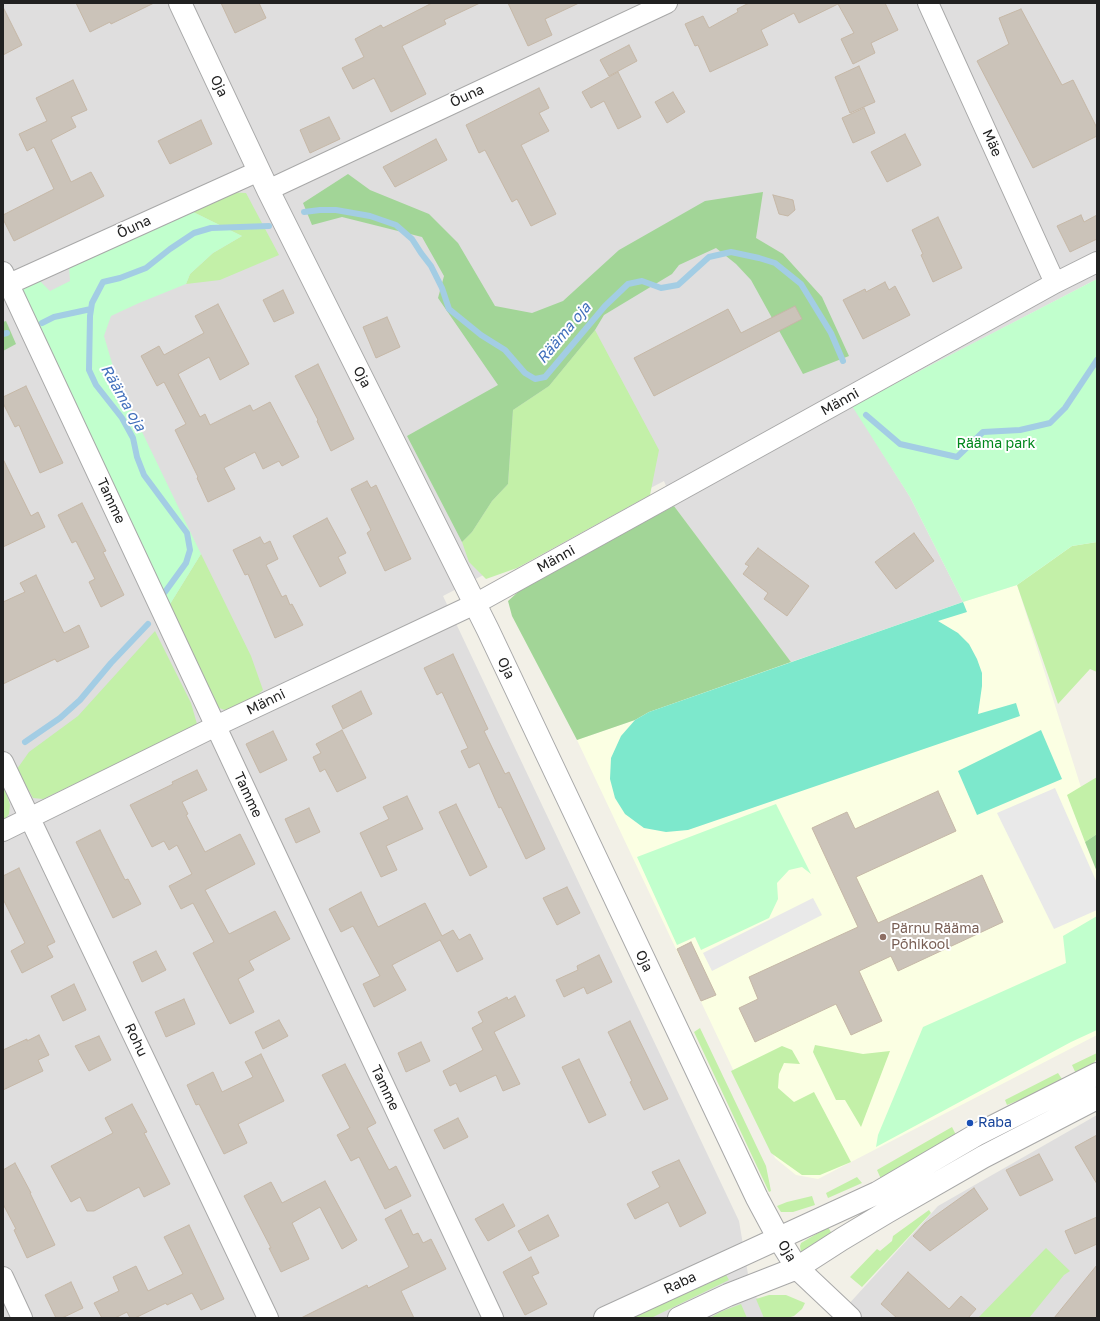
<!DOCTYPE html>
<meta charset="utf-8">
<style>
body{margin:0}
#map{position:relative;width:1100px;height:1321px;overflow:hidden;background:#f2f0e7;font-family:"Golos Text",sans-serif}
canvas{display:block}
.frame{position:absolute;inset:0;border:4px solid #212121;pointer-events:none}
</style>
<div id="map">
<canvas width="1100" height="1321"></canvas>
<div class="frame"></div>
</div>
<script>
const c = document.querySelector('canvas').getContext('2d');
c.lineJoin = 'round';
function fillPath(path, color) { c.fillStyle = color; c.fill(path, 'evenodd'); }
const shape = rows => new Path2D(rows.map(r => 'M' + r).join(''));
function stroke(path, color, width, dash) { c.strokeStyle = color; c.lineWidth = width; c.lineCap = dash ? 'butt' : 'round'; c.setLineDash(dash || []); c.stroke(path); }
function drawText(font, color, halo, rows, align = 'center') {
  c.font = font + ' "Golos Text",sans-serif'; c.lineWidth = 4; c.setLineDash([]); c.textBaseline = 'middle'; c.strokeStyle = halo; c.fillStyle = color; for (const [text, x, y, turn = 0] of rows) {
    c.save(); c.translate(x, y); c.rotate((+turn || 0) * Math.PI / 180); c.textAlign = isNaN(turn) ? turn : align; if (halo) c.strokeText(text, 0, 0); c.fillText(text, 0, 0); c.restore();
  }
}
fillPath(shape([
 [3,3,1097,3,1097,279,853,406,910,497,963,602,791,662,674,506,664,481,443,596,739,1221,751,1292,777,1318,3,1318],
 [1097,1115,1097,1318,836,1318,938,1206]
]), '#dfdede');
fillPath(shape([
 [1017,585,1097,838,1097,1035,818,1179,796,1175,775,1158,577,740,635,720,649,712,963,602]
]), '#fbffe3');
fillPath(shape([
 [226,192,246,193,279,255,220,280,186,284,190,274,213,253,242,236,185,208],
 [595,330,659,450,650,495,517,568,486,579,469,562,462,542,472,532,492,501,508,484,513,410,549,386],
 [1097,542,1097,672,1090,669,1058,704,1017,585,1072,546],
 [201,554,251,656,263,690,252,700,228,711,216,707,167,609],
 [155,631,191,703,197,724,190,729,43,799,33,798,17,769,29,752,78,716],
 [1097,777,1097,834,1085,842,1067,795],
 [3,782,10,805,9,814,3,823],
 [700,1028,766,1166,771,1191,769,1192,694,1032],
 [815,1045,863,1054,890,1051,861,1127,845,1100,836,1100,813,1052],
 [782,1046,792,1050,800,1064,784,1063,779,1074,778,1088,794,1102,814,1092,851,1162,820,1175,802,1175,771,1153,731,1071],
 [1097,1053,1097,1058,1090,1069,1077,1076,1072,1065],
 [1058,1073,1064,1082,1007,1105,1005,1100],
 [952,1127,956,1135,881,1179,877,1170],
 [857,1177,862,1183,828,1198,826,1193],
 [812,1196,815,1205,793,1212,781,1212,777,1206,787,1202],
 [929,1210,931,1213,862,1287,850,1277,877,1249,880,1251,892,1241,893,1236],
 [828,1227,832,1234,810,1249,801,1252,800,1246,801,1243],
 [1046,1248,1070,1271,1064,1275,1029,1318,978,1318],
 [725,1273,729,1280,651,1318,625,1318],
 [769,1295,786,1295,805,1303,802,1309,794,1316,787,1318,764,1318,756,1299],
 [741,1304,747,1318,710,1318,720,1312]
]), '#c3f0a8');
fillPath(shape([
 [348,174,370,190,429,214,458,243,495,306,532,313,563,301,619,250,705,201,763,192,756,238,783,254,822,297,849,356,803,374,751,280,736,264,716,248,679,265,672,274,604,315,595,330,549,386,513,410,508,484,492,501,472,532,462,542,407,436,498,385,438,298,444,276,422,237,342,217,312,225,303,203],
 [6,321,16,344,3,351,3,322],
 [674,506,791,662,649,712,635,720,577,740,512,616,508,601,528,583],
 [1097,834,1097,872,1085,842]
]), '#a2d597');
fillPath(shape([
 [185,208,242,236,213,253,190,274,186,284,139,303,111,316,104,336,117,380,201,554,167,609,17,291,40,281,50,291,70,281,69,267],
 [1097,279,1097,542,1072,546,1017,585,963,602,910,497,852,406],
 [776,804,811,874,802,867,789,870,777,883,778,899,769,918,701,950,695,937,677,945,637,857],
 [1097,916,1097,1030,1071,1042,876,1147,878,1135,923,1027,1066,963,1063,936]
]), '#c1ffcd');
fillPath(shape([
 [963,602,967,612,938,621,958,633,969,644,977,659,982,673,982,686,978,714,1016,703,1020,716,688,830,666,832,644,828,625,814,615,798,610,779,611,758,621,736,635,720,649,712],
 [1041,730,1062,779,977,815,958,771]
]), '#7de8cc');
fillPath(shape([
 [1055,788,1097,883,1097,910,1054,929,997,813],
 [813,898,822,915,712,971,703,953]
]), '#e9e9e9');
stroke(shape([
 [304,212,320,210,336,210,370,216,396,225,412,239,421,253,431,266,442,288,449,309,481,335,505,350,525,373,535,379,545,377,605,306,628,284,642,281,661,288,678,285,709,257,731,252,759,258,775,263,801,284,831,333,843,361],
 [42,323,54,317,91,309],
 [3,334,7,333],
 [866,415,900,444,957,457,983,432,1020,430,1050,423,1065,408,1097,360],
 [165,592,186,563,190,550,187,533,144,475,137,457,133,438,122,418,96,385,89,370,90,316,92,303,103,282,120,278,146,268,170,249,194,233,211,228,269,226],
 [25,742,60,718,80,700,111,663,148,624]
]), '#a3cde4', 6);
const building = shape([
 [76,3,154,3,111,24,110,22,90,32,76,3],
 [221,3,259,3,266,18,235,33,221,3],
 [432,3,480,3,444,20,446,24,402,46,426,94,391,112,374,78,353,89,342,68,364,57,355,39,381,25,383,28,432,3],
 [508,3,579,3,545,19,552,35,528,46,508,3],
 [749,3,885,3,898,30,871,43,875,53,853,64,841,39,854,33,838,4,799,23,794,13,761,30,768,45,710,72,698,45,695,46,685,24,703,16,709,28,738,12,737,9,749,3],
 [3,7,22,45,3,55,3,7],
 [1021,9,1062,85,1073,80,1097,128,1097,136,1033,168,977,61,1009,44,999,18,1021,9],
 [629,45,637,61,609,76,600,60,629,45],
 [859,66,875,102,850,113,835,77,859,66],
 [618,72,641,117,618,129,604,101,591,108,582,92,618,72],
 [73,80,87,110,71,117,76,127,51,140,71,182,91,172,104,196,14,241,3,219,3,215,54,189,34,147,27,151,19,134,47,121,36,98,73,80],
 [539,88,549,108,539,113,549,131,521,145,556,214,531,226,517,199,512,202,485,150,479,153,466,125,539,88],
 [673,92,685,112,667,123,655,102,673,92],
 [864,108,875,133,853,143,842,118,864,108],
 [329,117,340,139,310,153,300,130,329,117],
 [201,120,212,144,170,164,158,141,201,120],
 [905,134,921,165,887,182,871,152,905,134],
 [436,139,447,160,395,187,383,167,436,139],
 [773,195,793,200,795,210,788,216,779,214,773,195],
 [1081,215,1084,222,1097,215,1097,239,1070,252,1057,226,1081,215],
 [938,217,962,268,933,282,921,255,923,254,912,230,938,217],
 [885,282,889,290,895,286,910,315,863,339,843,300,865,289,866,292,885,282],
 [283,290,294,313,274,322,263,300,283,290],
 [218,304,249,364,220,380,209,357,178,374,200,417,205,414,210,425,250,405,253,411,270,402,299,457,282,466,279,461,263,469,255,452,224,468,235,489,208,502,197,478,198,477,175,430,186,424,164,382,157,386,141,356,159,346,164,355,204,333,195,316,218,304],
 [795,306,802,319,654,396,634,358,728,309,741,333,795,306],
 [387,317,400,347,376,358,363,327,387,317],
 [318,364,354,439,331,451,317,421,318,420,295,376,318,364],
 [26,386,63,463,40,473,19,425,15,427,3,403,3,397,26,386],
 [3,459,31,516,38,512,45,527,3,547,3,459],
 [367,481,371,488,376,485,411,559,385,571,367,533,371,530,351,489,367,481],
 [82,503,106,551,103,552,124,595,101,607,89,582,95,579,76,541,72,543,58,515,82,503],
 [327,518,346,553,338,557,346,573,320,587,293,536,327,518],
 [914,533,934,561,896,589,875,562,914,533],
 [260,537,264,544,270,541,278,559,266,565,282,597,286,595,290,605,292,604,303,625,275,638,248,574,245,575,233,550,260,537],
 [758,548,809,586,787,616,764,599,768,593,743,574,749,566,745,564,758,548],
 [36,575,64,633,79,625,89,647,57,662,55,659,3,684,3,602,25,592,20,583,36,575],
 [453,654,488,729,484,731,505,774,509,772,545,849,526,859,501,807,499,808,479,763,469,768,461,751,468,748,442,692,437,695,424,668,453,654],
 [361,691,372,714,343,729,332,706,361,691],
 [342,730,366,778,337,792,325,769,320,772,313,757,321,753,316,744,342,730],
 [273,731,287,760,260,773,246,744,273,731],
 [197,770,207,790,182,802,188,814,186,815,205,852,240,834,255,864,205,890,229,934,275,911,290,939,249,961,254,970,238,979,254,1012,230,1024,193,953,214,942,193,903,181,909,169,886,192,874,177,845,169,850,164,841,152,847,130,805,173,784,172,782,197,770],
 [938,791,956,831,856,877,878,923,982,875,1003,922,898,971,891,956,859,971,882,1021,851,1035,836,1004,755,1042,739,1008,758,999,749,977,858,927,812,828,847,812,855,829,938,791],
 [407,796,423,829,386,846,397,870,381,877,360,833,389,819,383,807,407,796],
 [456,804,487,867,470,876,439,812,456,804],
 [309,808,320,832,296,843,285,819,309,808],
 [100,830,125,880,128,879,141,904,113,918,76,842,100,830],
 [19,868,55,942,47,946,53,957,22,973,11,951,25,943,3,899,3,876,19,868],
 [567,887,580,913,557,925,543,898,567,887],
 [361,892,378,927,425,903,442,936,453,930,459,940,470,934,483,959,457,972,440,940,392,965,406,990,374,1007,363,984,380,976,353,926,341,932,329,909,361,892],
 [691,942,716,995,701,1001,677,949,691,942],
 [156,951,166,970,142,982,133,962,156,951],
 [599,955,612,982,587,994,584,987,564,997,556,980,578,970,577,966,599,955],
 [74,984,86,1010,63,1021,51,996,74,984],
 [515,996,525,1016,494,1032,520,1084,503,1091,496,1075,460,1092,456,1083,450,1086,443,1071,483,1050,472,1028,483,1022,478,1012,507,997,508,1000,515,996],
 [184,999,195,1024,166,1037,155,1012,184,999],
 [279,1020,288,1036,263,1049,255,1032,279,1020],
 [630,1021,668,1099,644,1110,630,1082,632,1081,608,1032,630,1021],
 [39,1035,49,1055,38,1060,43,1071,3,1090,3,1050,27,1039,27,1041,39,1035],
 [99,1036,111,1060,89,1071,75,1046,99,1036],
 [421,1042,430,1061,406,1072,398,1053,421,1042],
 [261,1054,284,1101,238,1124,247,1143,224,1154,199,1104,196,1105,187,1085,213,1072,222,1092,253,1077,245,1062,261,1054],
 [579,1059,606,1115,589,1123,562,1067,579,1059],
 [345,1064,376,1123,367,1128,389,1170,396,1166,411,1196,385,1209,359,1157,351,1161,337,1135,350,1128,322,1075,345,1064],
 [132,1104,147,1132,144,1133,170,1184,144,1197,139,1187,94,1211,87,1211,80,1197,71,1202,51,1166,113,1133,105,1118,132,1104],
 [458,1118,468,1137,444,1149,434,1130,458,1118],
 [1097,1135,1097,1184,1075,1147,1097,1135],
 [1039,1154,1053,1180,1020,1196,1006,1170,1039,1154],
 [679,1160,706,1213,680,1227,668,1202,635,1219,627,1204,660,1187,652,1172,679,1160],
 [15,1163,31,1193,30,1193,55,1245,27,1258,14,1230,16,1229,3,1204,3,1170,15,1163],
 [325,1181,357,1240,342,1249,320,1207,292,1223,309,1259,281,1272,269,1248,271,1248,244,1196,271,1182,282,1203,325,1181],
 [974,1188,988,1209,930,1251,913,1236,925,1223,974,1188],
 [503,1204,515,1226,488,1241,475,1219,503,1204],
 [401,1210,413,1235,418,1233,423,1243,431,1239,446,1269,401,1291,414,1318,301,1318,367,1285,368,1288,409,1267,385,1219,401,1210],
 [548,1215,559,1236,529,1251,518,1231,548,1215],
 [1097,1217,1097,1244,1075,1254,1065,1231,1097,1217],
 [189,1225,224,1299,201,1310,192,1293,167,1305,166,1303,135,1318,130,1318,127,1312,115,1318,102,1318,94,1303,119,1291,113,1277,136,1266,148,1291,183,1274,164,1237,189,1225],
 [531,1257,539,1273,532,1276,547,1304,525,1315,503,1272,531,1257],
 [1097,1265,1097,1318,1054,1318,1097,1265],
 [908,1272,949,1309,961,1296,976,1309,968,1318,897,1318,881,1304,908,1272],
 [71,1282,83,1308,62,1318,56,1318,45,1295,71,1282]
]);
fillPath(building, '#cbc3b9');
stroke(building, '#c6b8a7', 1);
const minor = shape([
 [928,3,1055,283],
 [268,190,667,3],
 [3,272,493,1318],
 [9,284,259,171],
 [3,762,268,1318],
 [3,831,216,726,475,604,1055,283,1097,262],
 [3,1277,22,1318]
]);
const tertiary = shape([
 [180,3,268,190,488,630,757,1198,779,1239,797,1268,850,1318],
 [605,1318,877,1193,976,1135,1097,1074],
 [679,1318,728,1295,797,1268,842,1239,887,1212,983,1157,1097,1098]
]);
stroke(minor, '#a8a8a8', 22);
stroke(tertiary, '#a8a8a8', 24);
stroke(minor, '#fff', 20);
stroke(tertiary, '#fff', 22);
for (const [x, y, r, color] of [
 [883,937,4,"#8d6e63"],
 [970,1123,4,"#1a4fb4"]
]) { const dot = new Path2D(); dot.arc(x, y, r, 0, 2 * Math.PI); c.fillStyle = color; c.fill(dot); stroke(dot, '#fff', 1.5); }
drawText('14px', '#212121', '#fff', [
 ["Oja",219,86,65],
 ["Õuna",467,96,-25],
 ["Mäe",992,143,66],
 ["Õuna",134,227,-25],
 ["Oja",362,377,63],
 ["Männi",840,402,-29],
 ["Tamme",111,501,65],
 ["Männi",556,559,-29],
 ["Oja",506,668,65],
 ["Männi",266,702,-26],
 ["Tamme",248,795,65],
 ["Oja",644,961,64],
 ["Rohu",136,1040,65],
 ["Tamme",385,1088,65],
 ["Oja",787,1251,59],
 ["Raba",680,1283,-25]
]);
drawText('14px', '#01871c', '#fff', [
 ["Rääma park",996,444]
]);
drawText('14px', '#785e54', '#fff', [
 ["Pärnu Rääma",891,929],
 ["Põhikool",891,945]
], 'left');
drawText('14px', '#164399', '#fff', [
 ["Raba",978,1123]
], 'left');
drawText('italic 15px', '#4270bc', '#fff', [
 ["Rääma oja",564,333,-50],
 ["Rääma oja",123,398,60]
]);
</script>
